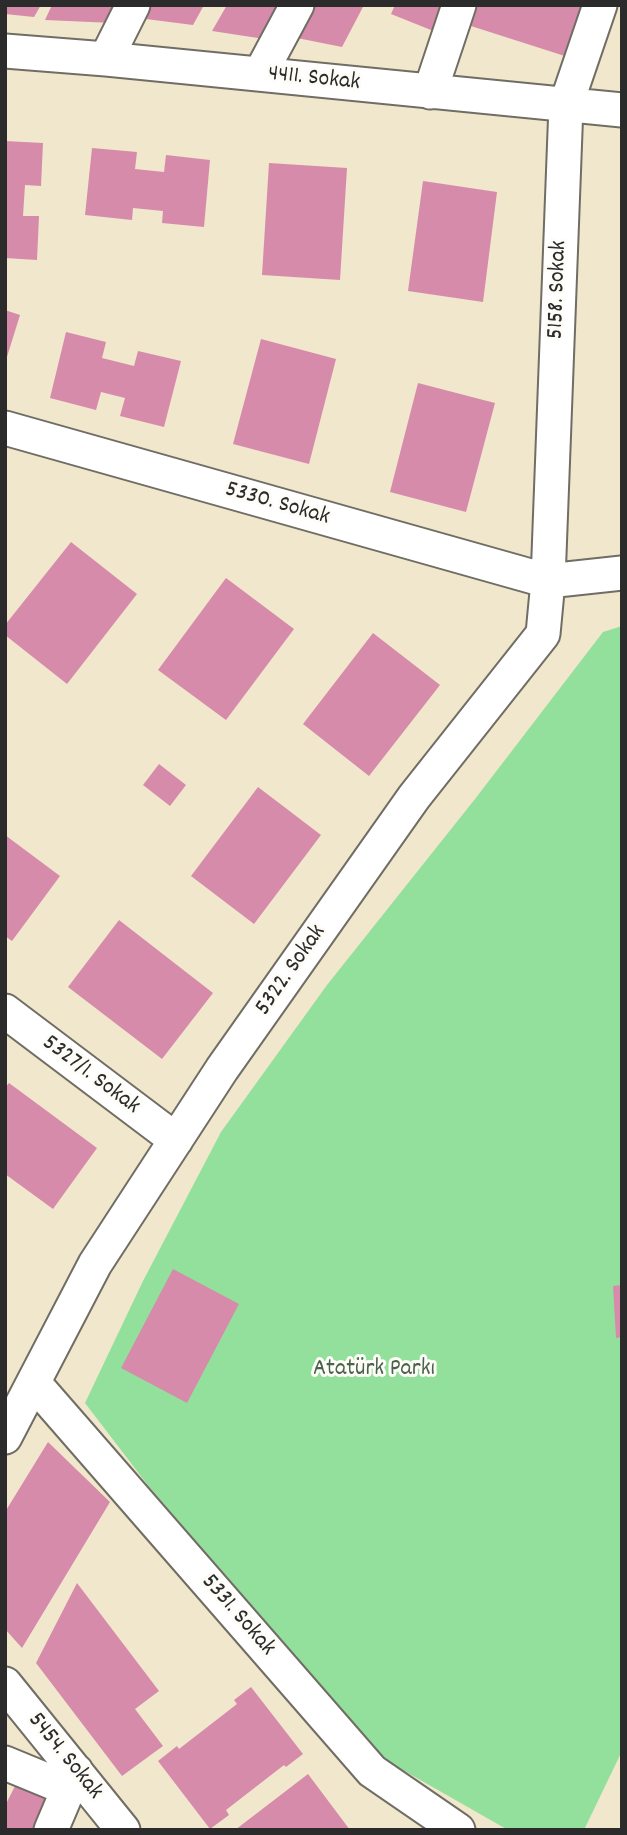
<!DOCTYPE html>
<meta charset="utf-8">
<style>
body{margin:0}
#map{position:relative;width:627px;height:1835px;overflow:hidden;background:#f0e7cd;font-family:Dekko,sans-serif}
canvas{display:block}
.frame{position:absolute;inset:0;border:7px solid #2b2b2b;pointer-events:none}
</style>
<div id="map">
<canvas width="627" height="1835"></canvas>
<div class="frame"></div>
</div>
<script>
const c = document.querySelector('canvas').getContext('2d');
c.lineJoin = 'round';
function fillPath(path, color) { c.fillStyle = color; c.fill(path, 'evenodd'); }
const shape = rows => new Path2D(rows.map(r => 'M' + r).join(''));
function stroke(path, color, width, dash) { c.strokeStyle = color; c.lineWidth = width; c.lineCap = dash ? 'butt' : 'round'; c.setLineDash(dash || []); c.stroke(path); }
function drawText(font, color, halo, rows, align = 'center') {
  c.font = font + ' Dekko,sans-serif'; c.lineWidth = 6; c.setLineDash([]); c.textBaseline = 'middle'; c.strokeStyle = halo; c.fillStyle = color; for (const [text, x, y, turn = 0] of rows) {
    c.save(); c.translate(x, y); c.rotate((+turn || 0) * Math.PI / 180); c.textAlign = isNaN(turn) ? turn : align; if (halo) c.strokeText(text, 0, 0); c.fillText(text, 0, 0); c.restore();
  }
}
fillPath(shape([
 [622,626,622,1751,584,1830,508,1830,387,1761,150,1488,85,1403,143,1281,221,1132,327,985,475,799,603,632]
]), '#93e09d');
fillPath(shape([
 [5,5,41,5,34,17,5,14],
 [52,5,122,5,113,23,45,20],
 [145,5,204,5,193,25,138,18],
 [227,5,291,5,271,40,212,31],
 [303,5,364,5,342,47,287,36],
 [395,5,453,5,441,34,391,14],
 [478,5,588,5,571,58,471,26],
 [5,141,43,143,41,186,25,185,23,216,39,216,37,260,5,258],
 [92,148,137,152,135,169,164,172,166,155,210,160,204,227,162,223,163,211,133,208,132,220,85,215],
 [269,163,347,168,340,280,262,275],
 [423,181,497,192,483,302,408,291],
 [5,310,20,315,6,360,5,360],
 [66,332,106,342,102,358,134,366,138,351,181,361,164,427,120,416,125,398,101,392,96,410,50,398],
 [261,339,336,359,309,464,233,444],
 [418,383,495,403,466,512,390,492],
 [71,542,137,594,67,684,5,635,5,625],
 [226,578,294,629,226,720,158,670],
 [373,633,440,685,369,776,303,724],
 [159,764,186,785,170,806,143,785],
 [258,787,321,835,254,924,191,876],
 [5,835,60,876,12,941,5,936],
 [119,920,213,993,162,1059,68,987],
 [9,1083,97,1148,53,1209,5,1174,5,1088],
 [173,1269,239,1304,187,1403,121,1368],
 [622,1285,622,1337,616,1338,613,1286],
 [48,1442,110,1502,22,1648,5,1629,5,1512],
 [77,1583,159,1691,135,1709,163,1746,122,1776,36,1663],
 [251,1687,303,1754,286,1767,284,1765,226,1810,229,1815,210,1829,158,1761,177,1746,179,1749,237,1704,234,1700],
 [308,1774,350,1830,235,1830],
 [16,1784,49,1800,35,1830,5,1830,5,1806]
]), '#d78bab');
const minor = shape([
 [5,51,106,59,622,110],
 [106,59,133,5],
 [260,74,297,5],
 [430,92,459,5],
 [5,428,548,581,566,105,600,5],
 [5,1011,176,1140],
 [34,1383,372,1771,458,1830],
 [5,1437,95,1264,222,1069,414,797,543,634,548,581,622,573],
 [5,1684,123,1830],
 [5,1763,56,1784,76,1771],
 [51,1830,76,1771]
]);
stroke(minor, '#706d64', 37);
stroke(minor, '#fff', 33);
drawText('24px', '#2b2b2b', '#fdfcf7', [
 ["4411. Sokak",314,80,6],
 ["5158. Sokak",559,290,-88],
 ["5330. Sokak",277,505,16],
 ["5322. Sokak",292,971,-55],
 ["5327/1. Sokak",90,1076,37],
 ["5331. Sokak",237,1616,49],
 ["5454. Sokak",64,1757,51]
]);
drawText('24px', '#4a614d', '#fdfcf7', [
 ["Atatürk Parkı",374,1371]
]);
</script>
